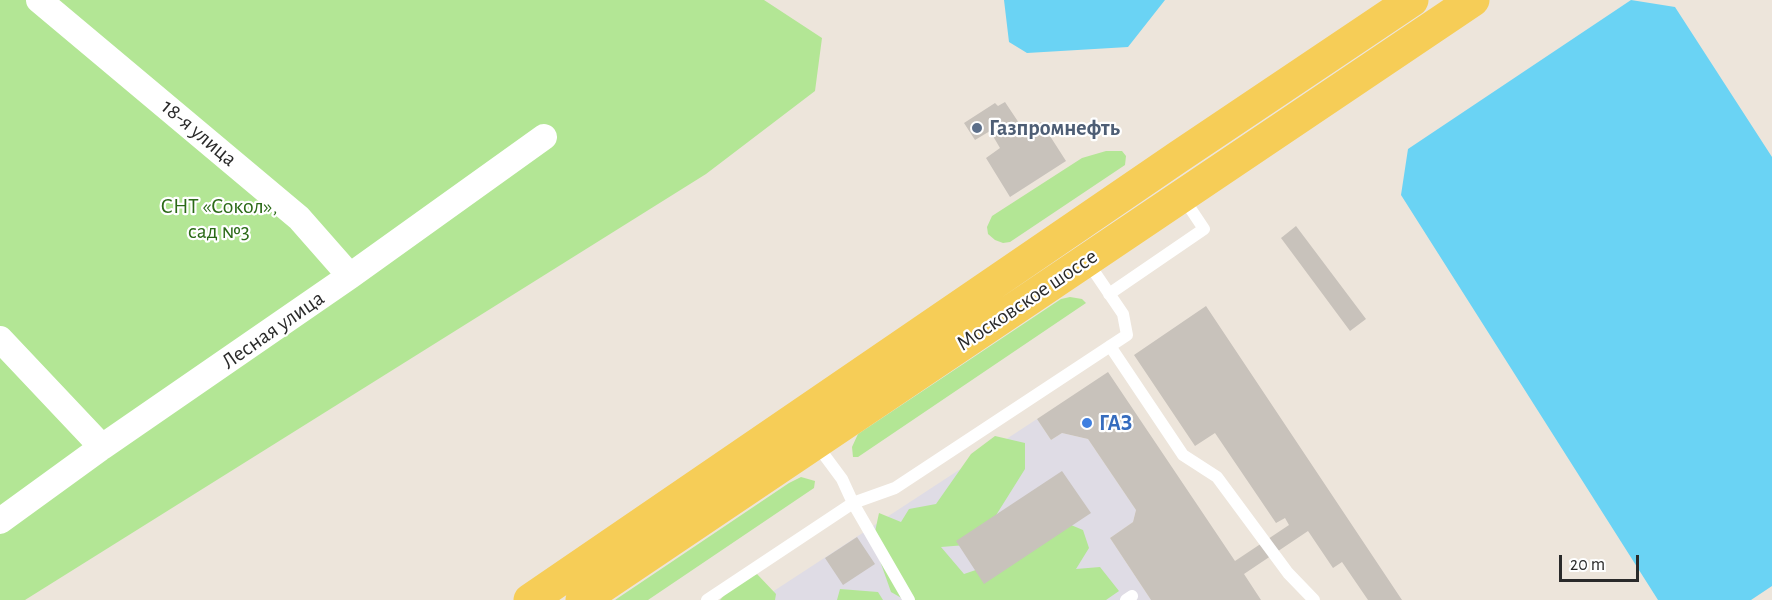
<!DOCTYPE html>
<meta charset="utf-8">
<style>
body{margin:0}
#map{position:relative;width:1772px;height:600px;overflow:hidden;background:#ede5db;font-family:"Alegreya Sans",sans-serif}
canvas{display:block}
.scale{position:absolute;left:1559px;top:555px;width:80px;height:27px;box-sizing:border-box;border:3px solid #2a2a2a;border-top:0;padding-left:8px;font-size:18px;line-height:21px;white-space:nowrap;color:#2a2a2a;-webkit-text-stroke:4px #fff;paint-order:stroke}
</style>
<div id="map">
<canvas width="1772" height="600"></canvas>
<div class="scale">20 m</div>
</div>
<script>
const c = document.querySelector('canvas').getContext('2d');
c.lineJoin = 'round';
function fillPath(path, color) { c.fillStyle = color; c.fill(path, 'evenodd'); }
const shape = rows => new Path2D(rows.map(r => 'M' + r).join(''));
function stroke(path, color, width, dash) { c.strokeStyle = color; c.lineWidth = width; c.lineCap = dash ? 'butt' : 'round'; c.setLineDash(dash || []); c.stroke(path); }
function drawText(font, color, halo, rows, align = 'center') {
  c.font = font + ' "Alegreya Sans",sans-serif'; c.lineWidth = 4.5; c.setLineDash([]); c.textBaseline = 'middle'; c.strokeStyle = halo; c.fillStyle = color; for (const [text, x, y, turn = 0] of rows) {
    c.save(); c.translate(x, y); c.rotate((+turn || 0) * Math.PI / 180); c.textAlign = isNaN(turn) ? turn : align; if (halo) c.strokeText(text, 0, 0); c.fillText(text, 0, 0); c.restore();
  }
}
fillPath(shape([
 [1037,419,1051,440,1062,433,1088,439,1136,510,1133,522,1110,538,1151,600,760,600]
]), '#dfdce5');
fillPath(shape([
 [0,0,764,0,822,38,815,91,706,174,25,600,0,600],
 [1106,151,1122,151,1126,156,1125,165,1010,242,1003,243,995,240,988,234,987,227,992,216,1082,158],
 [1070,297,1082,299,1086,303,858,457,853,457,852,447,858,434,1061,299],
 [995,436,1025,443,1025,469,978,544,941,547,964,574,1014,557,1059,520,1083,530,1089,548,1076,569,1100,567,1119,591,1106,600,905,600,891,592,873,541,879,513,901,522,909,509,936,504,971,454],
 [801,477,815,481,814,488,648,600,615,600,789,483],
 [757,574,776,594,775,600,720,600,734,584],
 [840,589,878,592,883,600,837,600]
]), '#b3e695');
fillPath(shape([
 [1004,0,1165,0,1128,47,1027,53,1009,42],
 [1631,0,1675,7,1772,157,1772,586,1751,600,1658,600,1401,195,1408,149]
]), '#6ad3f4');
fillPath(shape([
 [1005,102,1025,132,1041,122,1066,161,1010,197,986,158,1000,148,990,131,975,140,964,123,995,103,998,106],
 [1296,226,1366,319,1350,331,1281,238],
 [1206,306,1402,600,1368,600,1342,562,1333,568,1308,531,1244,574,1261,600,1151,600,1110,538,1133,522,1136,510,1088,439,1062,433,1051,440,1037,419,1108,372,1235,561,1289,525,1285,518,1276,523,1215,433,1195,446,1134,355],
 [1062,471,1091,513,984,584,956,541],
 [857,537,875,564,843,585,825,558]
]), '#c8c2bb');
stroke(shape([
 [1109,294,1204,229,1182,196],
 [1110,346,1183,455,1217,477,1288,573,1314,600],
 [816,444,842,479,853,503,909,600],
 [707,600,853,503,895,488,1127,335,1123,314,1087,261],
 [1126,600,1132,596]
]), '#fff', 12);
stroke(shape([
 [39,0,299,218,350,276],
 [0,339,102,447],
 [0,521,102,447,350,276,544,137]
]), '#fff', 26);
stroke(shape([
 [530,600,1178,157,1412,0],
 [582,600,1473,0]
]), '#f6cd57', 33);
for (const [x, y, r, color] of [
 [977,128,6,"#5c6f8a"],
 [1087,423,6,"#3f7fe0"]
]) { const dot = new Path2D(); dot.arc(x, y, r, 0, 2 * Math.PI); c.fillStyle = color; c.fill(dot); stroke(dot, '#fff', 2); }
drawText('bold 22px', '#4e5e75', '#fff', [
 ["Газпромнефть",989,128]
], 'left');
drawText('22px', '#2a2a2a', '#fff', [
 ["18-я улица",199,133,40],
 ["Московское шоссе",1027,300,-34],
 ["Лесная улица",273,330,-35]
]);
drawText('22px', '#2b6a17', '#fff', [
 ["СНТ «Сокол»,",219,206],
 ["сад №3",219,231]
]);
drawText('bold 22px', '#366cbe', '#fff', [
 ["ГАЗ",1099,423]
], 'left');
</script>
